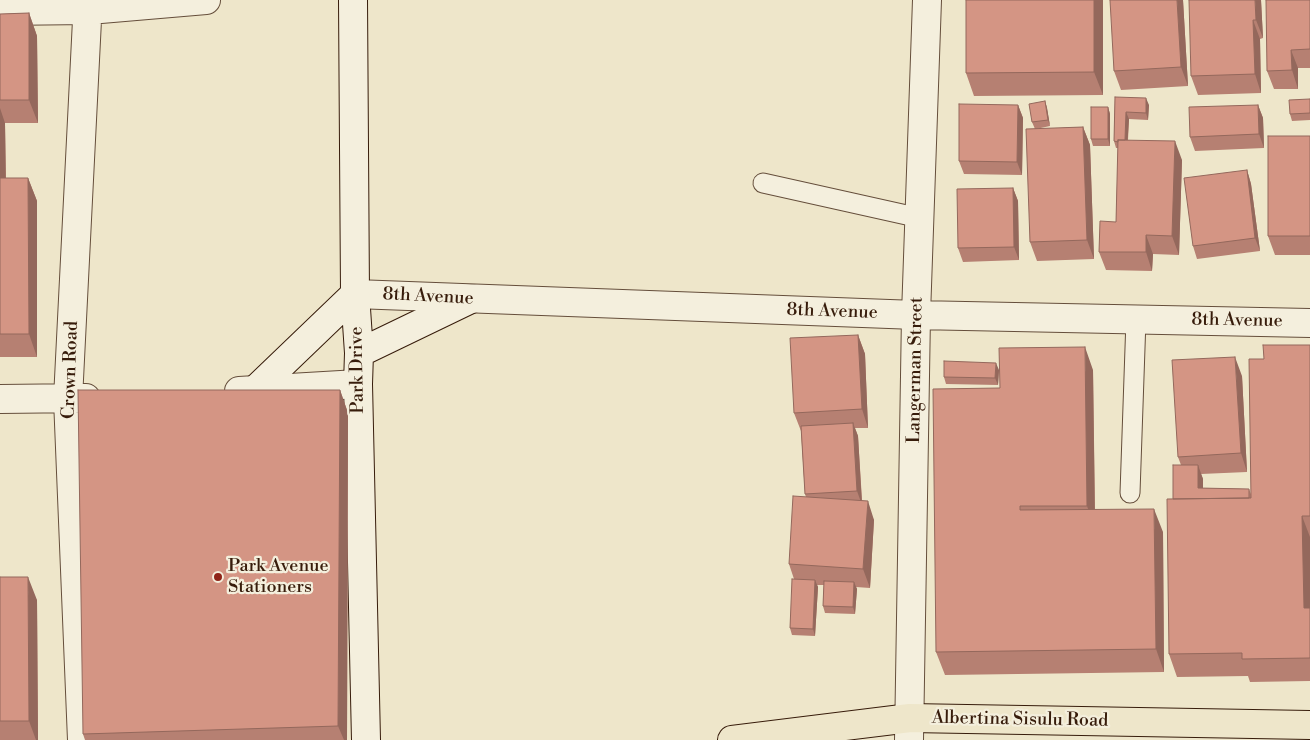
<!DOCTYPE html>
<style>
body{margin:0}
canvas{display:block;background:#eee6ca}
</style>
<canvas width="1310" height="740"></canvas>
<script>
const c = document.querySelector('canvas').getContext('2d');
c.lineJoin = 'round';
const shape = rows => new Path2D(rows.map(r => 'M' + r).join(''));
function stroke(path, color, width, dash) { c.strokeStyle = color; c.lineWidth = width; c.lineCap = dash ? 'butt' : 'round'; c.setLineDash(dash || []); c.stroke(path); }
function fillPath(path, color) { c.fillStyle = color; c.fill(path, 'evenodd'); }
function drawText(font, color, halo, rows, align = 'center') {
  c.font = font + ' "Libre Bodoni",serif'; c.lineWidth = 4.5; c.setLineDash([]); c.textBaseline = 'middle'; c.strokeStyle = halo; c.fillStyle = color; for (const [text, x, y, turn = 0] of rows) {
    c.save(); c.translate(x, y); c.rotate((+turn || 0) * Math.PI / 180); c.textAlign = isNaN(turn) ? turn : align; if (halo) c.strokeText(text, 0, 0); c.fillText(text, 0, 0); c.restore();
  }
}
const lane = shape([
 [763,183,920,218],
 [1130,493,1136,319]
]);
const street = shape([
 [0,11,89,10,206,0],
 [355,294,916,315,1310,323],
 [239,391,358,384],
 [0,399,86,398],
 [82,740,68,399,88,0],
 [909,740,916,315,927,0]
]);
const secondary = shape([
 [353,0,355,294,359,353,358,384,366,740],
 [359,353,471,299],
 [255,390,355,294]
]);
const primary = shape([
 [732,740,910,718,1310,725]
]);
stroke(lane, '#654e3b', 21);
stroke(street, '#654e3b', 30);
stroke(secondary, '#371c0b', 30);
stroke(primary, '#371c0b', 30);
stroke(lane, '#f4efdd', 19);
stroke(street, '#f4efdd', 28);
stroke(secondary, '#f4efdd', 28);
stroke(primary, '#eee6ca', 28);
fillPath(shape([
 [1103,0,1103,95,974,96,966,73],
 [1183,0,1188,86,1121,90,1114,71],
 [1261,0,1263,38,1260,39,1261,93,1198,95,1191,76],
 [1310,0,1310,68,1298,68,1298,89,1274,89,1267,71],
 [29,13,37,36,38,123,5,123,6,178,28,178,37,201,37,357,0,357,0,14],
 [1115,97,1149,105,1148,120,1129,119,1128,140,1182,160,1179,255,1153,254,1152,271,1106,270,1099,252,1116,222,1118,148,1116,148,1114,141],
 [1310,99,1310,120,1292,121,1290,114],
 [1045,101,1047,108,1050,126,1036,129,1083,127,1090,145,1094,259,1037,261,1030,242,1035,129,1032,122],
 [1018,105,1023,118,1022,175,964,174,959,161],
 [1258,105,1263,118,1264,148,1195,151,1190,137],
 [1108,107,1110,114,1110,146,1093,146,1091,139],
 [1310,136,1310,255,1275,255,1268,236],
 [1247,170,1251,184,1260,251,1197,259,1193,246],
 [1013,188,1018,201,1019,260,963,262,958,248],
 [858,335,865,354,868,428,855,428,858,436,862,500,874,520,870,588,856,587,857,589,855,614,825,613,823,606,824,585,817,585,818,587,815,636,792,635,790,628,794,579,789,564,806,497,805,494,801,431,794,413],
 [1310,345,1310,681,1250,682,1248,676,1177,677,1169,654,1173,499,1181,465,1178,457,1242,376,1247,472,1201,474,1203,479,1203,488,1249,489,1251,494,1264,359],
 [999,370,998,385,946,384,944,377],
 [1093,370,1095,509,1163,532,1164,672,945,675,936,652,1000,388],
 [340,390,348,413,347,740,85,740,83,734],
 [0,577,37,600,38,740,0,740]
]), '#b68072');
fillPath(shape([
 [1094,0,1103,0,1103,95,1094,72],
 [1177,0,1183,0,1188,86,1181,67],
 [1255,0,1261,0,1263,38,1256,20],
 [29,13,37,36,38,123,29,100],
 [1253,20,1260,39,1261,93,1255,74],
 [1291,50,1298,68,1298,89,1292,70],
 [1146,98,1149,105,1148,120,1146,113],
 [1045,101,1047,108,1050,126,1048,120],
 [1018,105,1023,118,1022,175,1017,162],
 [1258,105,1263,118,1264,148,1259,134],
 [1108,107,1110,114,1110,146,1108,139],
 [0,108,5,123,6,201,0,185],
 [1126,112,1129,119,1127,149,1125,142],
 [1083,127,1090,145,1094,259,1087,240],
 [1175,141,1182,160,1179,255,1172,236],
 [1247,170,1251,184,1260,251,1255,238],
 [28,178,37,201,37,357,29,334],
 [1013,188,1018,201,1019,260,1014,247],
 [1146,235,1153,254,1152,271,1146,252],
 [858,335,865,354,868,428,862,409],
 [1085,347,1093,370,1095,529,1087,506],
 [1235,357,1242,376,1247,472,1241,453],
 [996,363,999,370,998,385,995,378],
 [340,390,348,413,347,740,344,740,338,726],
 [853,423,858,436,862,505,857,491],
 [1198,465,1203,479,1203,502,1198,488],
 [868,501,874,520,870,588,863,569],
 [1154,509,1163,532,1164,672,1156,649],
 [1302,516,1310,537,1310,626,1304,608],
 [28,577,37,600,38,740,36,740,29,721],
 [815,580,818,587,815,636,813,629],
 [854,582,857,589,855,614,853,607]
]), '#94685c');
const building = shape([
 [966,0,1094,0,1094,72,966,73,966,0],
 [1110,0,1177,0,1181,67,1114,71,1110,0],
 [1189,0,1255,0,1256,20,1253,20,1255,74,1191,76,1189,0],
 [1266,0,1310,0,1310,49,1291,50,1292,70,1267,71,1266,0],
 [29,13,29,100,0,100,0,14,29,13],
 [1115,97,1146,98,1146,113,1126,112,1125,140,1118,140,1118,142,1114,141,1115,97],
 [1310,99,1310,113,1290,114,1289,100,1310,99],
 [1045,101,1048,120,1032,122,1029,104,1045,101],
 [959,104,1018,105,1017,162,959,161,959,104],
 [1258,105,1259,134,1190,137,1189,107,1258,105],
 [1091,107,1108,107,1108,139,1091,139,1091,107],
 [1083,127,1087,240,1030,242,1026,129,1083,127],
 [1268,136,1310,136,1310,236,1268,236,1268,136],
 [1118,140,1175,141,1172,236,1146,235,1146,252,1099,252,1100,221,1116,222,1118,140],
 [1247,170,1255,238,1193,246,1184,178,1247,170],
 [0,178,28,178,29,334,0,334,0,178],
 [1013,188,1014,247,958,248,957,189,1013,188],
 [858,335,862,409,794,413,790,338,858,335],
 [1263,345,1310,345,1310,516,1302,516,1304,608,1310,608,1310,658,1242,659,1242,653,1169,654,1167,499,1251,498,1249,359,1264,359,1263,345],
 [1085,347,1087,506,1020,506,1020,510,1154,509,1156,649,936,652,933,389,1000,388,999,348,1085,347],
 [1235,357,1241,453,1178,457,1172,360,1235,357],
 [944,361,996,363,995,378,944,377,944,361],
 [78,390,340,390,338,726,83,734,78,390],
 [853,423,857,491,805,494,801,426,853,423],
 [1173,465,1198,465,1198,488,1249,489,1249,498,1173,499,1173,465],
 [793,496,868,501,863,569,789,564,793,496],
 [0,577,28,577,29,721,0,721,0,577],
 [792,579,815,580,813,629,790,628,792,579],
 [824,581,854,582,853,607,823,606,824,581]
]);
fillPath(building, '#d49584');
stroke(building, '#94685c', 1);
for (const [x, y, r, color] of [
 [218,577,5,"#8f2418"]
]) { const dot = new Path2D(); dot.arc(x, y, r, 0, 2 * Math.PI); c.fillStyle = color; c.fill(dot); stroke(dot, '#f4efdd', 2); }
drawText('18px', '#371c0b', '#f4efdd', [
 ["8th Avenue",428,297,3],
 ["8th Avenue",832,312,2],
 ["8th Avenue",1237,321,1],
 ["Crown Road",71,370,-88],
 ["Park Drive",358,370,-91],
 ["Langerman Street",916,370,-89],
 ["Albertina Sisulu Road",1020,720,1]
]);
drawText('18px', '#371c0b', '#f4efdd', [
 ["Park Avenue",228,567],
 ["Stationers",228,588]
], 'left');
</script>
